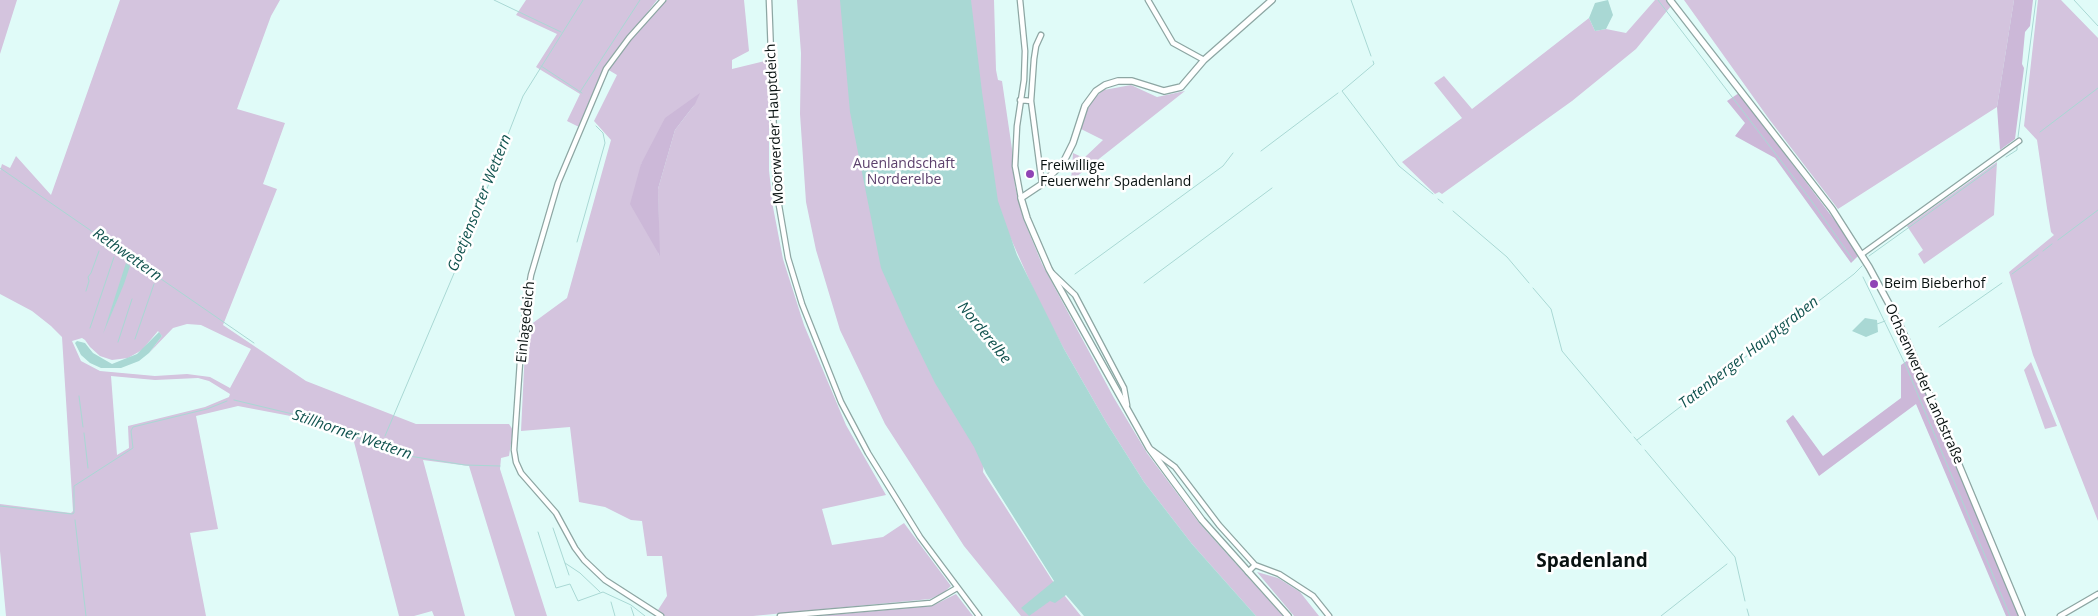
<!DOCTYPE html>
<meta charset="utf-8">
<style>
body{margin:0}
canvas{display:block;background:#e0fbf8}
</style>
<canvas width="2098" height="616"></canvas>
<script>
const c = document.querySelector('canvas').getContext('2d');
c.lineJoin = 'round';
function fillPath(path, color) { c.fillStyle = color; c.fill(path, 'evenodd'); }
const shape = rows => new Path2D(rows.map(r => 'M' + r).join(''));
function stroke(path, color, width, dash) { c.strokeStyle = color; c.lineWidth = width; c.lineCap = dash ? 'butt' : 'round'; c.setLineDash(dash || []); c.stroke(path); }
function drawText(font, color, halo, rows, align = 'center') {
  c.font = font + ' "Open Sans",sans-serif'; c.lineWidth = 5; c.setLineDash([]); c.textBaseline = 'middle'; c.strokeStyle = halo; c.fillStyle = color; for (const [text, x, y, turn = 0] of rows) {
    c.save(); c.translate(x, y); c.rotate((+turn || 0) * Math.PI / 180); c.textAlign = isNaN(turn) ? turn : align; if (halo) c.strokeText(text, 0, 0); c.fillText(text, 0, 0); c.restore();
  }
}
fillPath(shape([
 [0,0,17,0,0,54],
 [120,0,280,0,271,16,237,109,285,123,263,184,277,189,223,325,306,381,416,424,509,424,513,430,509,456,501,458,500,469,547,616,515,616,469,466,423,460,465,616,434,616,432,611,414,616,399,616,353,438,301,418,238,406,196,416,218,529,190,533,206,616,6,616,0,551,0,504,71,513,73,511,62,337,51,326,32,311,0,294,0,171,2,164,10,168,16,156,51,195],
 [187,324,201,325,251,349,230,388,210,377,187,374,155,376,100,371,81,361,72,341,82,338,85,340,90,347,100,356,112,360,128,358,142,350,158,331,162,336,149,353,173,328],
 [111,376,155,380,198,378,209,381,230,394,229,397,205,407,128,426,129,448,117,455],
 [526,0,657,0,605,67,579,127,567,121,580,94,536,67,557,34,516,15],
 [667,0,744,0,749,51,732,60,732,69,769,60,769,170,773,207,783,259,804,325,846,425,886,495,822,509,832,545,883,537,904,523,951,586,943,593,930,599,753,616,665,616,658,610,667,596,662,556,647,556,642,521,631,520,605,507,579,502,570,427,521,431,526,328,567,298,611,140,594,121,617,75,607,69,630,39],
 [695,104,675,130,658,189,659,255,641,164],
 [797,0,994,0,996,70,998,80,1002,81,1012,149,1015,186,1023,218,1042,264,1114,398,1147,453,1200,524,1283,616,1256,616,1192,544,1144,482,1106,422,1064,349,1040,304,1007,230,983,472,1052,580,1081,616,1021,616,964,546,885,424,840,330,816,250,806,202,800,114,801,53],
 [1655,0,1667,0,1671,6,1636,49,1572,101,1442,194,1439,192,1435,194,1402,162,1462,118,1434,83,1444,76,1472,109,1589,18,1595,31,1606,29,1626,33],
 [1684,0,2014,0,1997,107,1838,209,1769,119],
 [2038,0,2061,0,2098,38,2098,521,2033,355,2009,272,2054,235,2051,232,2047,208,2037,140,2024,126],
 [1131,85,1157,97,1185,91,1071,181,1073,153,1084,158,1103,140,1081,129,1090,101,1104,90],
 [1997,162,1994,215,1924,264,1918,254,1923,250,1907,226],
 [2031,362,2057,426,2045,429,2024,370],
 [1257,572,1278,578,1300,592,1319,616,1294,616],
 [956,594,973,616,818,616,932,606]
]), '#d4c4de');
fillPath(shape([
 [2014,0,2033,0,2030,26,2025,32,2022,64,2024,68,2015,139,2000,150,1997,107],
 [700,93,695,104,675,130,658,189,660,256,630,204,641,164,665,118],
 [1739,93,1860,254,1851,263,1775,158,1735,136,1745,123,1727,101],
 [1911,358,2021,616,2006,616,1916,404,1819,476,1786,421,1793,415,1823,456,1901,398,1901,365]
]), '#ccb8d8');
fillPath(shape([
 [840,0,971,0,982,92,998,201,1017,255,1064,349,1106,422,1144,482,1192,544,1256,616,1084,616,1066,595,1055,603,1050,601,1029,616,1021,608,1054,581,986,473,974,447,935,383,907,326,881,268,850,112],
 [1608,0,1613,15,1606,29,1595,31,1589,18,1595,3],
 [126,263,130,266,124,284,103,334],
 [1865,318,1877,320,1878,332,1866,337,1852,331],
 [159,332,162,336,149,353,139,361,121,368,101,368,90,363,81,355,75,343,77,341,85,343,93,353,112,364,137,354]
]), '#a9d8d4');
stroke(shape([
 [494,0,561,32],
 [1351,0,1371,56],
 [1658,0,1810,199,1853,260],
 [2074,0,2098,26],
 [1373,61,1374,64,1342,91,1399,166,1433,194],
 [541,66,582,93],
 [580,92,640,0],
 [2040,132,2098,88],
 [2018,137,2036,0],
 [1261,151,1338,93],
 [2006,157,2017,150,2017,146],
 [0,168,254,343],
 [1438,199,1443,203],
 [1453,211,1507,257,1529,283],
 [2058,240,2098,210],
 [577,242,605,143,603,133,596,126],
 [2043,251,2052,244],
 [1869,256,1996,165],
 [1075,274,1223,166,1233,153],
 [2012,274,2038,255],
 [1863,277,1906,366,2010,616],
 [1144,283,1272,188],
 [1533,288,1551,309,1562,351,1631,433],
 [86,291,89,281,88,277,91,273,99,251],
 [1877,324,1885,321],
 [1939,327,2002,283],
 [90,328,114,257],
 [135,339,154,284],
 [118,342,132,299],
 [79,396,83,427],
 [234,400,301,416,403,455,465,465,500,466],
 [84,433,88,468],
 [385,436,455,271,523,96,583,0],
 [1634,437,1641,445],
 [1637,440,1854,274,1862,266],
 [1645,450,1735,557,1745,601],
 [0,506,72,514,74,513,74,486,133,448,131,431,133,427,207,409,227,401],
 [75,520,86,616],
 [553,528,569,575],
 [538,532,556,588,570,584,578,601,603,592,631,605,645,616],
 [565,563,580,573,600,592],
 [611,602,615,616],
 [631,607,634,616],
 [1747,609,1749,616],
 [1661,616,1727,564]
]), '#a9d8d4', 1);
const minor = shape([
 [769,0,776,188,788,258,802,304,841,402,868,453,920,537,979,616],
 [1020,0,1025,51,1024,80,1017,126,1015,166,1021,198],
 [1148,0,1173,43,1204,60],
 [1020,100,1031,101,1042,184],
 [1031,101,1034,59,1036,46,1041,35],
 [1862,254,2019,141],
 [1052,273,1075,295,1124,388,1127,405],
 [1152,450,1175,467,1219,525,1255,565],
 [1248,572,1255,565,1279,574,1313,596,1329,616],
 [661,616,605,580,584,560,575,548,556,513,521,473,516,462,514,450,521,347,527,298,531,275,558,183,606,69,629,38,663,0],
 [780,616,931,603,957,588],
 [2060,616,2098,594]
]);
const tertiary = shape([
 [1272,0,1204,60,1181,87,1164,91,1132,81,1118,81,1105,85,1096,91,1085,106,1073,143,1063,163,1042,184,1021,198,1027,218,1049,269,1149,448,1202,520,1288,616],
 [1670,0,1832,209,1869,267,1895,315,1911,350,2022,616]
]);
stroke(minor, '#8da6a3', 7);
stroke(tertiary, '#8da6a3', 8);
stroke(minor, '#fff', 4.5);
stroke(tertiary, '#fff', 5.5);
for (const [x, y, r, color] of [
 [1030,174,5,"#9044b5"],
 [1874,284,5,"#9044b5"]
]) { const dot = new Path2D(); dot.arc(x, y, r, 0, 2 * Math.PI); c.fillStyle = color; c.fill(dot); stroke(dot, '#fff', 2); }
drawText('14px', '#081110', '#fff', [
 ["Moorwerder Hauptdeich",775,124,-93],
 ["Einlagedeich",526,322,-84],
 ["Ochsenwerder Landstraße",1924,384,66]
]);
drawText('14px', '#5c406c', '#fff', [
 ["Auenlandschaft",904,164],
 ["Norderelbe",904,180]
]);
drawText('14px', '#081110', '#fff', [
 ["Freiwillige",1040,166],
 ["Feuerwehr Spadenland",1040,182],
 ["Beim Bieberhof",1884,284]
], 'left');
drawText('italic 15px', '#10524e', '#fff', [
 ["Goetjensorter Wettern",480,203,-68],
 ["Rethwettern",127,255,35],
 ["Norderelbe",984,333,51],
 ["Tatenberger Hauptgraben",1749,353,-38],
 ["Stillhorner Wettern",352,435,19]
]);
drawText('bold 19px', '#081110', '#fff', [
 ["Spadenland",1592,562]
]);
</script>
